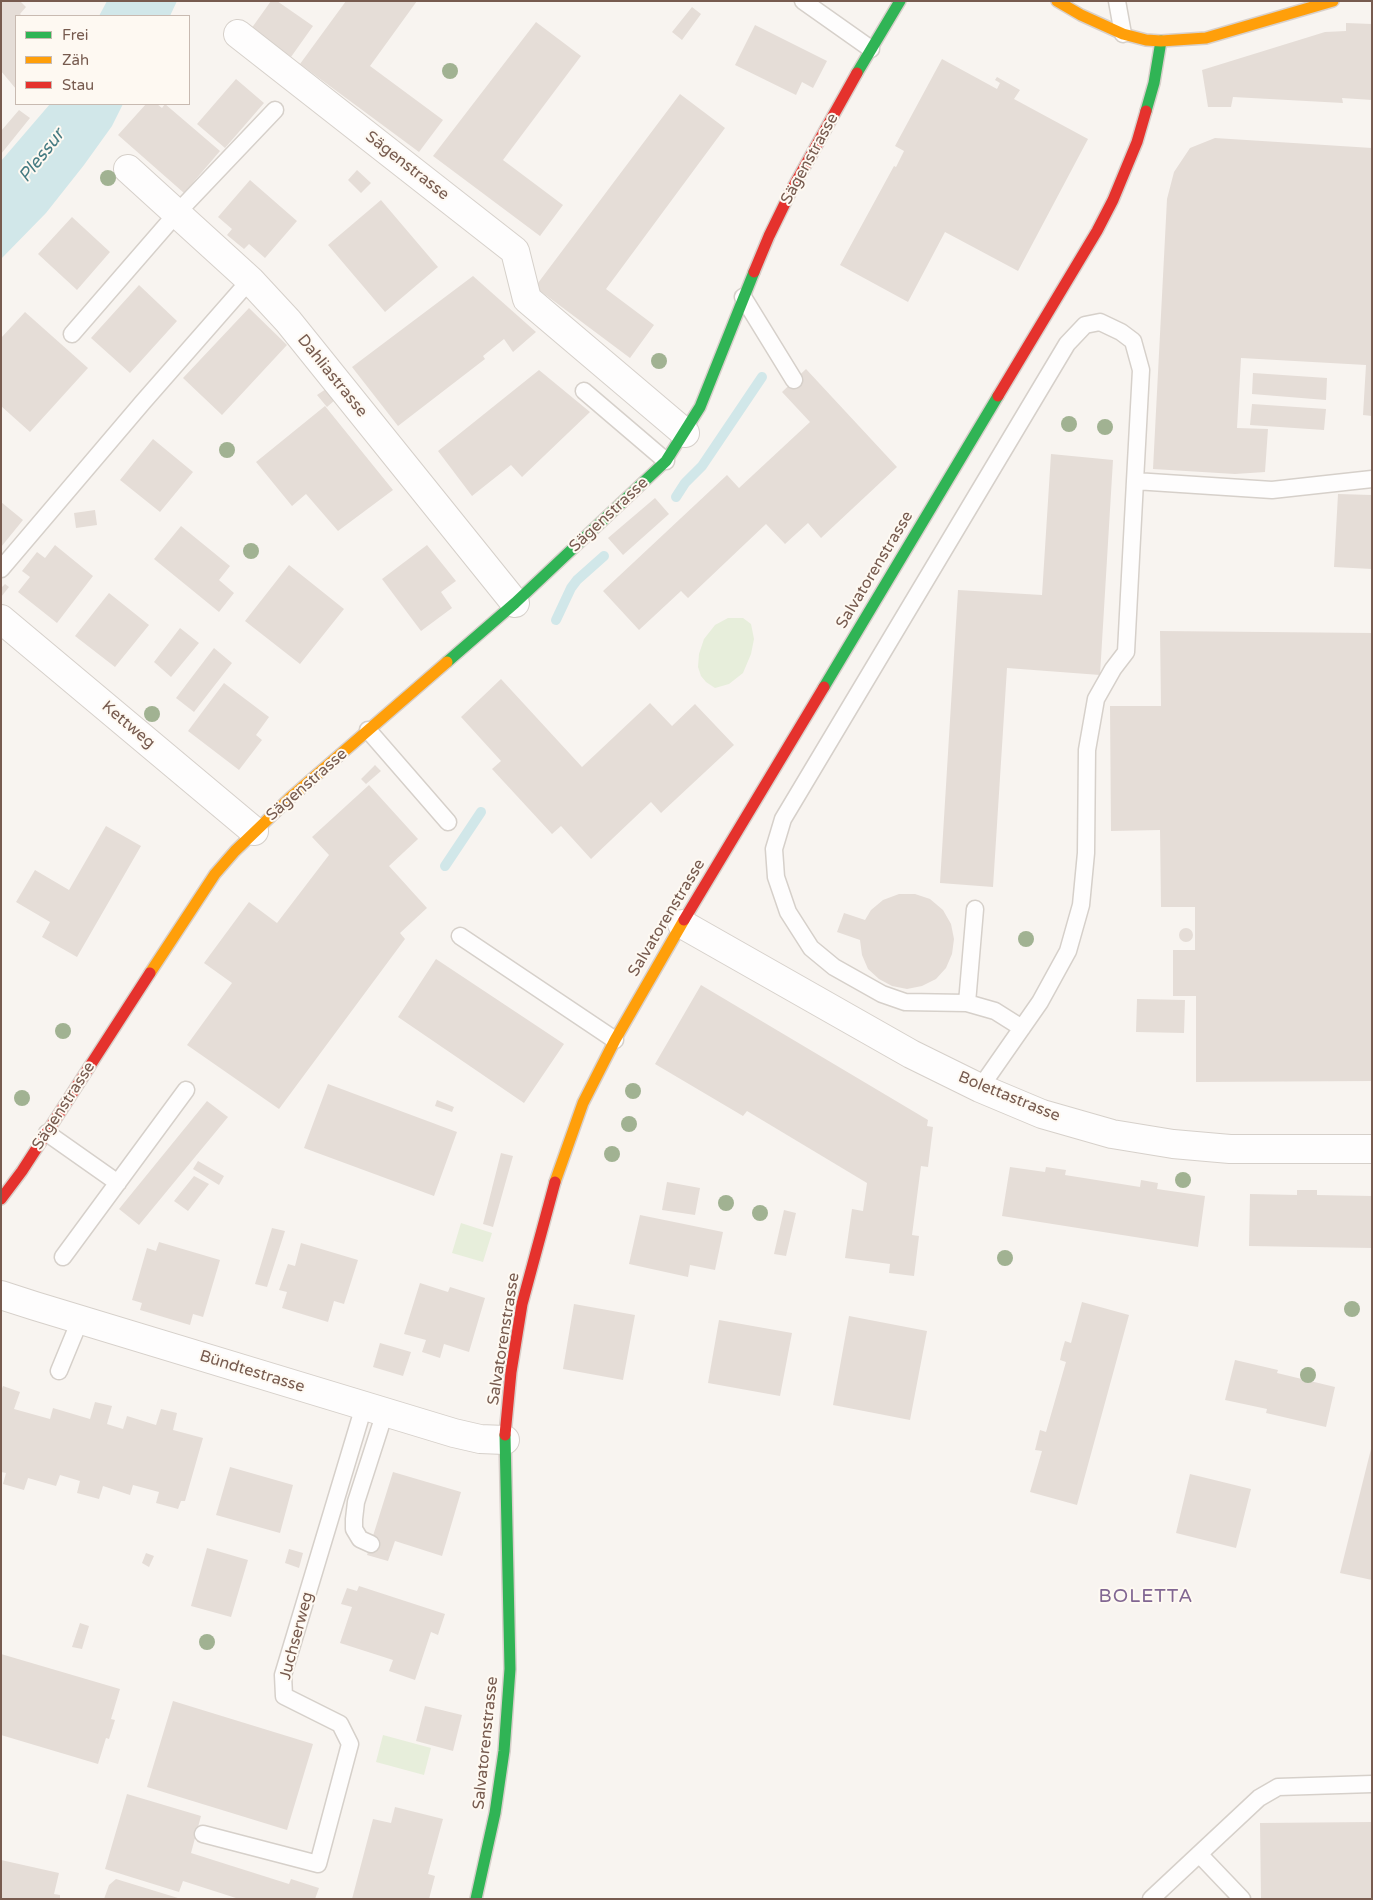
<!DOCTYPE html>
<meta charset="utf-8">
<style>
body{margin:0}
#map{position:relative;width:1373px;height:1900px;overflow:hidden;background:#f8f4f0;font-family:"Varela Round",sans-serif}
canvas{display:block}
.frame{position:absolute;inset:0;border:2px solid #775b4f;pointer-events:none}
.legend{position:absolute;left:15px;top:15px;width:175px;height:90px;box-sizing:border-box;background:#fef9f2;border:1px solid #c8bab1;margin:0;padding:6px 9px;list-style:none;font-size:15px;color:#775b4f}
.legend li{display:flex;align-items:center;gap:10px;height:25px}
.legend b{width:25px;border:1px solid #c8bab1}
</style>
<div id="map">
<canvas width="1373" height="1900"></canvas>
<div class="frame"></div>
<ul class="legend">
<li><b style="height:6px;background:#30b455"></b>Frei</li>
<li><b style="height:6px;background:#ff9f0a"></b>Zäh</li>
<li><b style="height:6px;background:#e5322d"></b>Stau</li>
</ul>
</div>
<script>
const c = document.querySelector('canvas').getContext('2d');
c.lineJoin = 'round';
function fillPath(path, color) { c.fillStyle = color; c.fill(path, 'evenodd'); }
const shape = rows => new Path2D(rows.map(r => 'M' + r).join(''));
function stroke(path, color, width, dash) { c.strokeStyle = color; c.lineWidth = width; c.lineCap = dash ? 'butt' : 'round'; c.setLineDash(dash || []); c.stroke(path); }
function drawText(font, color, halo, rows, align = 'center') {
  c.font = font + ' "Varela Round",sans-serif'; c.lineWidth = 4; c.setLineDash([]); c.textBaseline = 'middle'; c.strokeStyle = halo; c.fillStyle = color; for (const [text, x, y, turn = 0] of rows) {
    c.save(); c.translate(x, y); c.rotate((+turn || 0) * Math.PI / 180); c.textAlign = isNaN(turn) ? turn : align; if (halo) c.strokeText(text, 0, 0); c.fillText(text, 0, 0); c.restore();
  }
}
fillPath(shape([
 [728,618,743,618,751,624,754,639,751,654,743,673,729,684,715,688,706,682,701,676,698,667,699,654,704,639,715,625],
 [461,1223,492,1233,483,1262,452,1253],
 [383,1735,431,1748,424,1775,376,1762]
]), '#e7eedb');
fillPath(shape([
 [107,1,177,1,170,16,99,16],
 [50,104,123,104,112,126,84,165,46,213,1,259,1,161]
]), '#d1e7e9');
stroke(shape([
 [676,497,685,483,702,466,762,377],
 [556,620,571,588,577,580,604,556],
 [445,866,481,812]
]), '#d1e7e9', 10);
fillPath(shape([
 [1,1,20,1,26,7,20,14,22,16,16,16,16,89,1,71],
 [271,1,277,1,313,26,291,57,251,29],
 [346,1,417,1,370,66,443,120,419,152,300,64],
 [692,7,701,14,682,40,672,32],
 [536,22,581,56,503,160,563,205,540,236,433,156],
 [1346,23,1372,24,1372,100,1342,98,1343,103,1233,97,1231,107,1208,107,1202,70,1325,32,1346,31],
 [755,25,827,61,813,88,802,82,796,95,735,65],
 [942,59,997,89,1000,83,995,80,997,77,1020,90,1014,99,1088,139,1018,271,945,232,908,302,840,265,894,166,896,167,904,151,895,146],
 [236,79,264,103,225,148,197,124],
 [680,94,725,128,606,289,654,325,630,358,535,287],
 [146,104,157,104,162,108,165,104,220,151,184,193,118,135],
 [19,110,30,118,1,154,1,131],
 [1215,138,1372,148,1372,416,1363,415,1366,365,1241,358,1237,428,1268,429,1265,472,1235,474,1153,469,1167,199,1174,172,1190,148],
 [357,170,371,183,361,193,348,180],
 [250,180,297,221,265,258,249,244,244,249,227,235,232,229,218,217],
 [381,200,438,267,385,312,328,245],
 [72,217,110,252,77,290,38,254],
 [473,276,536,332,513,352,504,339,483,356,485,359,398,426,352,367],
 [139,285,177,321,130,373,91,338],
 [249,308,287,345,222,415,183,378],
 [25,312,88,368,30,432,1,406,1,338],
 [806,369,897,467,821,538,808,523,785,544,766,524,688,598,681,591,639,630,603,591,727,475,739,488,810,422,782,392],
 [539,370,590,412,522,477,511,465,472,496,438,451],
 [1253,373,1327,378,1326,400,1252,394],
 [326,389,335,400,327,407,317,395],
 [1252,404,1326,409,1324,430,1250,425],
 [325,406,393,490,338,531,306,494,292,506,256,462],
 [153,439,193,472,160,512,120,480],
 [1051,454,1113,460,1100,675,1007,668,993,887,940,883,958,590,1042,595],
 [1338,494,1372,495,1372,569,1334,567],
 [655,498,669,514,623,555,608,538],
 [1,502,23,520,1,547],
 [95,510,97,525,76,528,74,513],
 [181,526,230,566,219,580,234,593,219,612,154,559],
 [55,545,93,576,57,623,18,592,30,577,22,571,37,552,45,558],
 [427,545,456,581,441,592,452,608,421,631,382,579],
 [289,565,344,609,300,664,245,621],
 [5,584,9,587,1,597,1,588],
 [109,593,149,625,115,667,75,636],
 [180,628,199,643,171,677,154,662],
 [1160,631,1372,633,1372,1081,1196,1082,1196,996,1173,996,1173,950,1195,950,1195,907,1161,907,1160,830,1111,831,1110,706,1161,706],
 [214,648,232,663,194,712,176,698],
 [501,679,582,767,650,703,672,726,695,704,734,745,661,813,651,802,591,859,561,826,552,834,492,769,501,761,461,717],
 [224,683,269,717,256,735,262,740,239,770,188,731],
 [375,765,381,771,366,784,361,779],
 [369,785,418,839,389,866,427,908,400,933,405,939,279,1109,187,1045,232,983,204,963,249,902,277,923,329,855,312,837],
 [106,826,141,846,77,957,42,937,50,922,16,902,35,870,69,890],
 [899,894,915,894,930,899,943,910,951,924,954,939,952,954,946,968,936,979,922,986,907,989,892,986,879,979,868,969,862,955,860,940,837,932,844,913,865,920,871,910,883,900],
 '1179 935a7 7 0 1 1 14 0a7 7 0 1 1-14 0Z',
 [436,959,564,1044,524,1103,398,1017],
 [701,985,928,1120,927,1126,933,1127,928,1167,921,1166,912,1235,919,1236,914,1276,889,1273,890,1264,845,1258,852,1209,863,1211,867,1183,747,1111,743,1116,655,1064],
 [1137,999,1185,1000,1184,1033,1136,1032],
 [328,1084,457,1132,434,1196,304,1148],
 [437,1100,454,1107,452,1112,435,1106],
 [207,1101,228,1117,139,1225,119,1209],
 [501,1153,513,1156,493,1227,483,1224],
 [198,1161,224,1176,219,1185,193,1169],
 [1010,1167,1045,1172,1046,1167,1066,1170,1065,1175,1140,1187,1141,1180,1158,1183,1157,1189,1205,1196,1198,1247,1002,1216],
 [194,1176,209,1184,188,1211,174,1201],
 [667,1182,700,1188,695,1215,662,1210],
 [1297,1190,1317,1190,1317,1195,1372,1196,1372,1248,1249,1246,1250,1194,1297,1195],
 [784,1210,796,1213,786,1256,774,1254],
 [640,1215,723,1232,715,1270,690,1265,688,1277,629,1264],
 [272,1228,285,1231,267,1287,255,1284],
 [159,1242,220,1260,203,1317,193,1314,190,1325,140,1310,142,1303,132,1300,147,1248,156,1251],
 [301,1243,358,1260,344,1304,334,1301,328,1322,282,1308,287,1292,279,1290,288,1264,295,1266],
 [420,1283,448,1292,450,1287,485,1298,469,1352,444,1344,440,1358,422,1352,426,1340,404,1334],
 [1082,1302,1129,1315,1077,1505,1030,1492,1042,1451,1035,1450,1040,1430,1046,1432,1066,1362,1060,1360,1062,1351,1065,1341,1071,1343],
 [574,1304,635,1315,623,1380,563,1369],
 [849,1316,927,1331,910,1420,833,1405],
 [719,1320,792,1333,780,1396,708,1383],
 [380,1343,411,1352,403,1376,373,1367],
 [1235,1360,1278,1370,1277,1373,1335,1387,1326,1427,1266,1413,1267,1409,1225,1400],
 [3,1386,20,1392,14,1409,50,1419,53,1408,90,1419,95,1402,112,1406,107,1424,123,1429,127,1416,156,1425,161,1409,177,1413,173,1430,203,1438,185,1501,181,1501,178,1509,156,1503,159,1492,133,1485,130,1495,103,1486,99,1499,77,1493,80,1481,60,1475,56,1486,28,1478,24,1490,3,1484,6,1473,1,1472,1,1391],
 [1371,1449,1372,1449,1372,1580,1340,1573],
 [230,1467,293,1485,280,1533,216,1515],
 [393,1472,461,1492,442,1556,395,1541,388,1561,367,1555],
 [1190,1474,1251,1489,1236,1548,1176,1533],
 [207,1548,248,1560,231,1617,191,1606],
 [289,1549,303,1553,299,1568,285,1563],
 [146,1553,154,1556,149,1567,142,1563],
 [359,1586,445,1614,438,1635,431,1632,415,1680,389,1671,393,1660,340,1643,352,1607,341,1604,347,1588,357,1591],
 [80,1623,89,1626,82,1649,72,1647],
 [1,1654,120,1689,111,1719,115,1720,109,1739,106,1738,98,1764,1,1735],
 [173,1701,313,1744,287,1830,147,1787],
 [425,1706,462,1715,453,1751,416,1741],
 [127,1794,201,1816,191,1853,289,1884,291,1879,319,1888,315,1899,239,1899,183,1881,179,1892,105,1869],
 [395,1807,443,1819,428,1874,435,1876,429,1899,352,1899,373,1819,391,1823],
 [1372,1822,1372,1899,1261,1899,1260,1823],
 [1,1860,59,1873,54,1894,60,1895,60,1899,1,1899],
 [116,1879,178,1898,178,1899,104,1899,109,1885]
]), '#e5ddd7');
const lane = shape([
 [803,1,871,49],
 [1117,1,1123,34],
 [743,297,794,380],
 [72,334,177,213,275,110],
 [584,391,666,461],
 [1,569,143,402,250,280],
 [368,730,448,822],
 [460,936,615,1040],
 [967,1003,975,909],
 [1022,1028,995,1011,967,1003,905,1002,882,994,834,967,811,948,788,912,776,877,774,849,783,819,1067,344,1085,325,1100,322,1121,332,1133,341,1141,370,1135,481],
 [980,1088,1040,1002,1068,951,1081,905,1086,853,1087,750,1096,699,1113,669,1126,652,1135,481,1272,490,1372,479],
 [47,1133,118,1183],
 [63,1257,186,1090],
 [59,1371,80,1320],
 [371,1544,360,1539,354,1529,354,1519,356,1502,385,1412],
 [203,1834,318,1864,350,1744,340,1724,284,1696,283,1675,364,1406],
 [1199,1854,1242,1899],
 [1151,1899,1259,1798,1278,1787,1372,1784]
]);
const street = shape([
 [238,34,515,251,527,299,685,433],
 [128,169,250,280,288,321,515,603],
 [1,619,254,831],
 [682,924,911,1054,980,1088,1042,1114,1112,1134,1173,1144,1230,1149,1372,1149],
 [1,1295,35,1306,454,1433,480,1439,505,1440]
]);
const fast = shape([
 [857,73,900,1],
 [1146,111,1154,83,1161,41],
 [447,662,515,603,666,461,700,407,754,272],
 [824,687,998,396],
 [476,1899,495,1813,504,1751,510,1669,505,1435]
]);
const slow = shape([
 [1057,1,1081,15,1123,34,1146,40,1161,41,1206,38,1333,1],
 [150,973,215,874,235,851,290,798,447,662],
 [555,1182,583,1103,615,1040,684,920]
]);
const jam = shape([
 [754,272,769,236,791,191,857,73],
 [998,396,1097,231,1113,200,1137,142,1146,111],
 [684,920,824,687],
 [1,1199,22,1171,150,973],
 [505,1435,511,1372,522,1304,555,1182]
]);
stroke(lane, '#d6d0ca', 19);
stroke(street, '#d6d0ca', 30);
stroke(fast, '#d8d0cb', 14);
stroke(slow, '#d8d0cb', 14);
stroke(jam, '#d8d0cb', 14);
stroke(lane, '#fefdfd', 16);
stroke(street, '#fefdfd', 28);
stroke(fast, '#30b455', 11);
stroke(slow, '#ff9f0a', 11);
stroke(jam, '#e5322d', 11);
c.fillStyle = '#a1b292';
for (const [x, y] of [
 [450,71],
 [108,178],
 [659,361],
 [1069,424],
 [1105,427],
 [227,450],
 [251,551],
 [152,714],
 [1026,939],
 [63,1031],
 [633,1091],
 [22,1098],
 [629,1124],
 [612,1154],
 [1183,1180],
 [726,1203],
 [760,1213],
 [1005,1258],
 [1352,1309],
 [1308,1375],
 [207,1642]
]) { c.beginPath(); c.arc(x, y, 8, 0, 2 * Math.PI); c.fill(); }
drawText('16px', '#775b4f', '#fef9f2', [
 ["Sägenstrasse",810,159,-61],
 ["Sägenstrasse",407,166,38],
 ["Dahliastrasse",332,376,51],
 ["Sägenstrasse",609,515,-43],
 ["Salvatorenstrasse",875,570,-59],
 ["Kettweg",128,725,40],
 ["Sägenstrasse",307,785,-41],
 ["Salvatorenstrasse",667,918,-59],
 ["Bolettastrasse",1009,1097,22],
 ["Sägenstrasse",64,1106,-57],
 ["Salvatorenstrasse",504,1339,-81],
 ["Bündtestrasse",252,1372,17],
 ["Juchserweg",297,1636,-75],
 ["Salvatorenstrasse",486,1743,-84]
]);
drawText('italic 18px', '#457b82', '#fef9f2', [
 ["Plessur",42,156,-52]
]);
c.letterSpacing = '1px';
drawText('19px', '#816692', '#fef9f2', [
 ["BOLETTA",1146,1597]
]);
c.letterSpacing = '0px';
</script>
